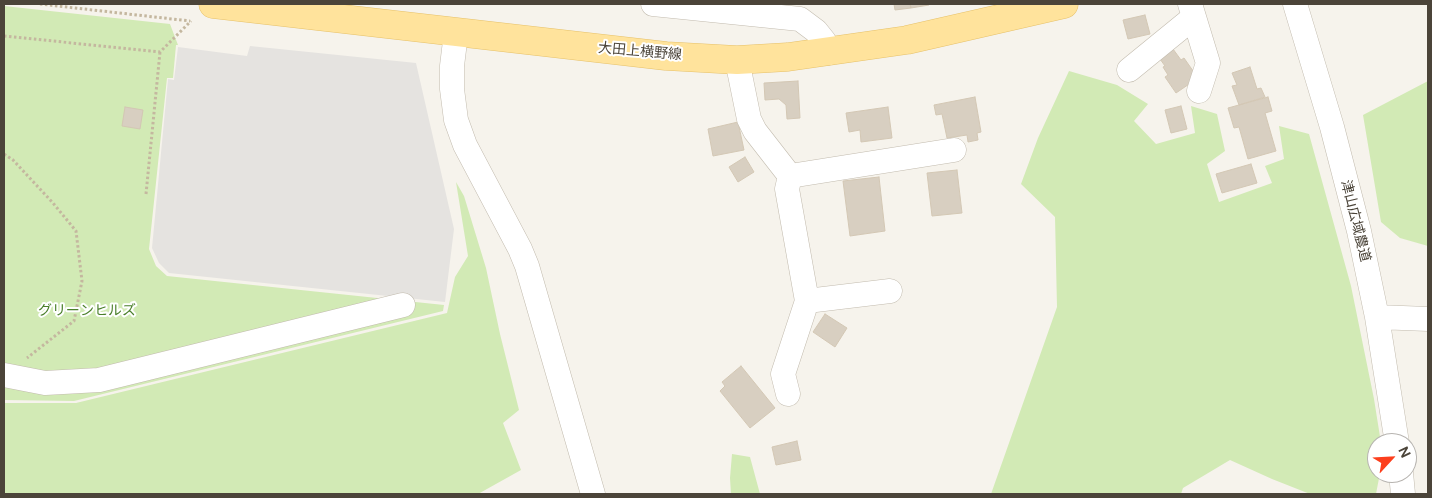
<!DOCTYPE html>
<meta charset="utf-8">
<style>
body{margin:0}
#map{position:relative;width:1432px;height:498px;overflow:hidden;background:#f6f3ec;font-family:"DM Sans",sans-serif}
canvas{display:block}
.frame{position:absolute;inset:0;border:5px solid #4b4439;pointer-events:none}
.north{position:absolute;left:1367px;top:433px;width:50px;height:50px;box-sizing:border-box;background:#fff;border:1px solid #b7b4b0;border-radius:50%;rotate:65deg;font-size:14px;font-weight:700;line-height:20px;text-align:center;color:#4b4439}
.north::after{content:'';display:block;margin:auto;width:18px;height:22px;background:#fc3f1d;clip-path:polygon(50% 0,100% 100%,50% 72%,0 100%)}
</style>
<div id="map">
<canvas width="1432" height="498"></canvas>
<div class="frame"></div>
<div class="north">N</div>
</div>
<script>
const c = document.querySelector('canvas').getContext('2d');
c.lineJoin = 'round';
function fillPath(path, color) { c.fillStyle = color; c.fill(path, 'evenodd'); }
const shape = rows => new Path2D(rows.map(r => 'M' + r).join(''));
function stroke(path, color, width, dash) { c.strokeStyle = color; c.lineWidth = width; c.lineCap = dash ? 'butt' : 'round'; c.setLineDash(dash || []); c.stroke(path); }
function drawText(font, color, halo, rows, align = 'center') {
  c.font = font + ' "DM Sans","Noto Sans JP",sans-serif'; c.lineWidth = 4; c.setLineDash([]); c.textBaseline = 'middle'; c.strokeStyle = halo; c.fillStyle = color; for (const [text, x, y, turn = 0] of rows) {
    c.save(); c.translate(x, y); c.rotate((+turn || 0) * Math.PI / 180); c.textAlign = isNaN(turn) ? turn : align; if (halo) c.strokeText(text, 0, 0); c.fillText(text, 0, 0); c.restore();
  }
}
fillPath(shape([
 [4,6,170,24,178,45,176,45,173,78,167,78,149,249,156,266,167,276,444,305,443,311,74,401,4,400],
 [1069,71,1117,85,1148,104,1134,121,1156,144,1195,133,1191,106,1217,114,1225,151,1207,164,1219,202,1272,183,1265,166,1284,159,1279,126,1309,134,1351,286,1374,399,1381,443,1377,443,1377,473,1380,473,1376,494,1310,494,1272,479,1230,460,1183,488,1181,494,991,494,1057,307,1055,217,1021,184,1038,138],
 [1428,81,1428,246,1400,238,1381,222,1363,115],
 [456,182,464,196,486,268,500,334,519,410,503,423,521,470,478,494,4,494,4,403,76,403,447,313,455,277,468,256],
 [732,454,750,457,760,494,731,494,730,478]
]), '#d2eab5');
fillPath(shape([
 [250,46,416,63,454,229,445,302,169,273,159,263,152,248,168,79,174,80,178,47,247,56]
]), '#e5e3e0');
const building = shape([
 [894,4,910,4,911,8,895,10,894,4],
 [910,4,928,4,929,5,911,8,910,4],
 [1145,15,1150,34,1128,39,1123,20,1145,15],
 [1173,49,1181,60,1184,58,1198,78,1176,93,1165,77,1168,75,1163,67,1165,66,1160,59,1173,49],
 [1250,67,1257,89,1261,88,1265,97,1239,105,1232,86,1237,85,1232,73,1250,67],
 [798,81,800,118,787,119,786,105,779,99,765,100,764,83,798,81],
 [975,97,981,132,977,133,978,140,968,142,967,135,947,138,942,114,936,115,934,105,975,97],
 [1268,97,1272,111,1265,113,1276,151,1248,159,1239,127,1234,128,1228,108,1268,97],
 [1181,106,1187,129,1171,133,1165,110,1181,106],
 [125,107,143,110,140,129,122,126,125,107],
 [888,107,892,138,861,142,860,130,849,132,846,113,888,107],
 [738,122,744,150,713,156,708,129,738,122],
 [745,157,754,172,738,182,729,167,745,157],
 [1251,164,1257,183,1222,193,1216,174,1251,164],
 [957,170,962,213,932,216,927,173,957,170],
 [879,177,885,231,850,236,843,181,879,177],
 [825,314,847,328,835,347,813,332,825,314],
 [741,366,775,408,750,428,720,391,725,386,722,382,741,366],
 [797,441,801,460,776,465,772,447,797,441]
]);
fillPath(building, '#d8cfc1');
stroke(building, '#d3c7b4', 1);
const minor = shape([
 [653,4,800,19,816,31,824,41,828,53],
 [1190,4,1208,63,1199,91],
 [1295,4,1332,127,1359,231,1377,317,1397,443],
 [456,33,452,66,452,89,456,120,465,145,520,249,527,266,593,494],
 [737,60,749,119,755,131,790,176],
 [1129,70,1194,17],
 [790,176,954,150],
 [807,301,890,291],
 [1377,317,1428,319],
 [4,375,45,383,99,380,403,305],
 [788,394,783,374,807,301,787,189,790,176],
 [1401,473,1403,494]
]);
const major = shape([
 [213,4,666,56,737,60,788,57,907,40,1064,4]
]);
stroke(minor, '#c2bbae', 25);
stroke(major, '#e6c16a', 29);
stroke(shape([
 [40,4,190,21],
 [4,36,160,52,191,21],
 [4,154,13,160,53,203,76,231,82,281,74,321,27,358],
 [146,194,160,52]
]), '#c4b79f', 3, [2.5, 2.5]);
stroke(minor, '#fff', 24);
stroke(major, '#ffe39c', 28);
drawText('14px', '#4b4439', '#fff', [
 ["大田上横野線",640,52,5],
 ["津山広域農道",1355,221,76]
]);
drawText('14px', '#4a7f2a', '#fff', [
 ["グリーンヒルズ",87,311]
]);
</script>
